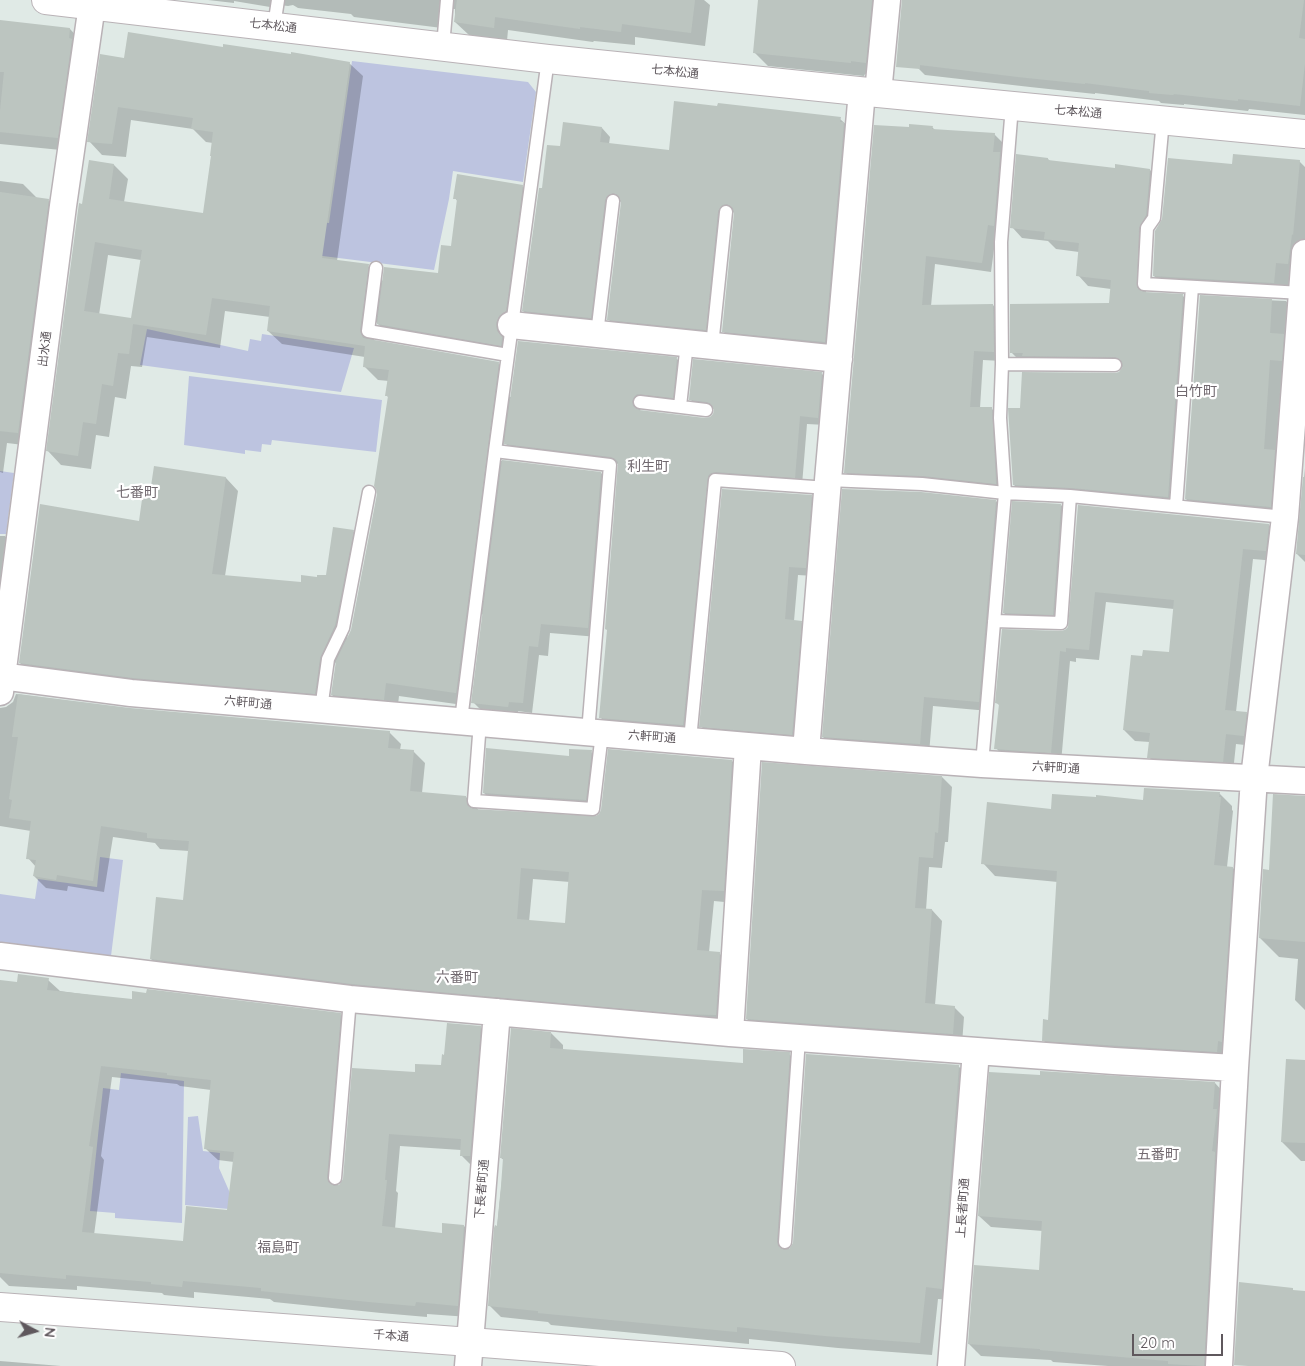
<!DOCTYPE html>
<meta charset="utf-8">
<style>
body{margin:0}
#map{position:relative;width:1305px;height:1366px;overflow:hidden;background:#e0eae6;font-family:Quicksand,sans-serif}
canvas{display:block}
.north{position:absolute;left:10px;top:1306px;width:50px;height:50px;-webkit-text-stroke:4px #fff;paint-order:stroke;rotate:96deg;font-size:14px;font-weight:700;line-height:20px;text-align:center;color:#5f585d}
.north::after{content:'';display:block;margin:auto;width:18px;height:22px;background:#5f585d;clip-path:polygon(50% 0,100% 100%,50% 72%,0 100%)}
.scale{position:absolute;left:1132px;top:1334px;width:91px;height:22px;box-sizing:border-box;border:2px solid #5f585d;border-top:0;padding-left:6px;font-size:15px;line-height:18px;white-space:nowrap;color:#5f585d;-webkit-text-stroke:4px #fff;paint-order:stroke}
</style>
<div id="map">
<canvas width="1305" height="1366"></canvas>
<div class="north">N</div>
<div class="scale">20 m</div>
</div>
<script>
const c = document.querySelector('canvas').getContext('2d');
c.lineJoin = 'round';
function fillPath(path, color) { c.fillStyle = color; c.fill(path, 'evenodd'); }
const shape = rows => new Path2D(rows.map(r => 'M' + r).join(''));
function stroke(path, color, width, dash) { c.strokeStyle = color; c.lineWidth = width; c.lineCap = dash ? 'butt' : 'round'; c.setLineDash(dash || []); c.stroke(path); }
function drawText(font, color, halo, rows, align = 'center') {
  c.font = font + ' Quicksand,"Noto Sans JP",sans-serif'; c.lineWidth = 4.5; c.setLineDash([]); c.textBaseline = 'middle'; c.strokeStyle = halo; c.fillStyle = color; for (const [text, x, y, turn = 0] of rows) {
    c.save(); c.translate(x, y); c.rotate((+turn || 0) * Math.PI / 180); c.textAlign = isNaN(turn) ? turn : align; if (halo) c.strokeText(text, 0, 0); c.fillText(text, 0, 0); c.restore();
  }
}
fillPath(shape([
 [352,61,528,82,536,92,523,182,453,171,449,199,434,270,275,250,280,217,329,223],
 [147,329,248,351,250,339,261,341,262,334,354,348,341,392,140,365],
 [189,376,382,400,376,452,272,440,271,445,262,444,261,452,245,450,245,454,184,445],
 [0,471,14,473,6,534,0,534],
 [100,857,123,860,111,956,0,942,0,894,35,899,38,879,97,887],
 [121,1073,184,1081,182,1223,115,1218,115,1213,90,1211,103,1088,119,1090],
 [198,1116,203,1151,220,1153,219,1168,230,1193,306,1216,185,1205,188,1117]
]), '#bdc4e0');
fillPath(shape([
 [208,0,704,0,710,5,705,46,635,37,635,45,594,41,593,42,508,30,507,41,469,35,455,22,455,9,453,9,451,30,443,29,442,28,354,17,351,14,298,8,293,5,288,6,271,4,270,7,234,1,234,3],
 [760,0,890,0,879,76,865,74,864,76,768,66,754,52],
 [921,0,1305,0,1305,115,1249,109,1248,111,1184,104,1184,105,1161,103,1159,101,1095,93,1095,94,1030,87,925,75,914,64],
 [0,21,70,29,83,43,71,151,0,144],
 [224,48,349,63,363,76,337,261,368,266,383,281,439,274,452,247,458,202,455,198,522,186,531,195,509,354,387,333,376,322,374,341,498,363,512,376,509,397,512,397,677,359,685,367,680,405,642,405,640,411,705,419,710,418,714,415,716,409,698,407,690,399,822,374,830,382,826,425,807,424,802,485,719,481,691,733,609,726,601,718,608,631,619,464,514,452,504,442,501,461,601,473,611,483,598,637,550,633,548,656,539,655,532,713,518,711,518,717,483,712,473,702,484,615,481,614,470,706,399,696,397,713,346,708,332,695,337,660,332,670,327,705,32,675,20,663,140,522,152,488,155,468,226,478,238,491,225,576,302,583,327,577,353,531,365,543,347,639,352,630,378,494,389,398,386,395,389,381,378,380,364,366,365,357,282,344,268,331,270,317,225,311,220,348,147,337,142,367,131,366,126,399,115,397,109,437,96,435,91,469,61,465,48,451,90,161,114,165,128,179,124,202,204,214,213,143,206,142,193,129,131,120,126,157,102,155,89,141,125,59],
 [108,255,141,260,133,319,99,315],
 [840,119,849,127,833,350,732,340,723,331,735,212,731,213,714,338,617,328,608,319,622,201,615,204,599,326,532,319,523,311,543,190,561,148,602,128,610,137,609,144,670,151],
 [932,127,935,130,994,134,1003,143,996,234,991,272,935,264,931,306,993,305,1002,315,1002,361,983,360,980,408,992,409,1001,418,1005,492,854,481,845,472,910,128],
 [1048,159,1051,162,1116,170,1150,170,1160,180,1156,226,1149,238,1146,294,1183,296,1193,306,1179,507,1024,495,1014,485,1021,410,1120,373,1124,367,1034,366,1022,363,1011,352,1110,304,1111,289,1088,286,1078,275,1079,252,1056,249,1048,241,1022,238,1012,227],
 [1299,161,1305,167,1305,257,1300,296,1166,288,1154,276,1233,166],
 [0,181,23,184,37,198,48,200,62,214,32,446,7,443,3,473,0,472],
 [1201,297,1286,301,1297,313,1282,518,1197,510,1186,499],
 [1305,468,1305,562,1297,554],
 [811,496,820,505,814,576,798,575,794,621,801,622,810,631,801,743,709,735,701,726],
 [996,501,1006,511,989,711,933,706,929,754,833,747,823,737],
 [1061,505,1067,511,1059,620,1010,619,1004,613],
 [1079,506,1269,525,1279,535,1276,561,1253,559,1236,712,1246,713,1257,724,1254,746,1236,744,1233,772,1159,768,1149,757,1150,742,1135,741,1124,730,1170,654,1174,609,1106,602,1099,660,1076,658,1076,662,1070,661,1061,763,1006,759,996,748,1000,706,997,703,1061,632,1069,628],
 [0,536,5,536,16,548,0,675],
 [16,694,130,709,389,732,401,744,400,750,413,751,425,763,422,793,466,797,478,809,478,811,596,818,732,761,743,773,735,903,714,901,709,952,719,953,731,965,727,1026,163,971,151,959,184,902,189,851,160,849,155,843,113,837,104,892,68,886,67,891,46,888,34,876,36,867,28,858,31,831,0,826,0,708,6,707,13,702],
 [533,879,570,882,566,924,529,922],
 [591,752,597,758,592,806,490,799,484,793,570,757],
 [942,777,952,787,948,842,945,842,942,868,929,867,926,910,932,910,942,921,935,1005,954,1007,964,1017,962,1044,757,1029,747,1019],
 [1219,793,1232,806,1232,810,1233,811,1227,867,1233,868,1245,881,1230,1064,1056,1053,1043,1040,1049,1021,1058,882,995,876,983,863,1052,810],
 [1305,797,1305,1010,1295,1000,1298,959,1279,957,1260,938,1270,871],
 [48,980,60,991,133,1001,340,1014,352,1026,338,1188,416,1074,442,1066,480,1027,492,1039,473,1167,461,1155,461,1150,400,1146,396,1191,398,1193,395,1229,443,1234,444,1225,464,1226,476,1238,469,1317,427,1314,427,1317,381,1313,274,1302,270,1299,194,1292,194,1298,164,1295,162,1293,77,1286,77,1290,9,1286,0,1277,0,981,18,984],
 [112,1077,177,1084,180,1086,211,1090,206,1149,218,1160,234,1162,229,1211,184,1242,94,1235,104,1160,101,1156],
 [551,1033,563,1045,563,1050,744,1064,789,1054,801,1066,789,1252,958,1066,971,1078,954,1300,938,1299,932,1355,838,1348,749,1339,749,1344,551,1325,548,1322,501,1317,489,1305,504,1160,501,1158],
 [1305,1077,1305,1161,1301,1161,1282,1142],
 [1215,1083,1226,1095,1216,1366,1108,1366,1053,1362,1051,1360,981,1356,969,1344,1040,1271,1043,1231,991,1227,979,1216],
 [0,1361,61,1366,0,1366]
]), '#0003');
fillPath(shape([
 [457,0,695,0,691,33,622,24,621,32,580,27,580,29,495,17,494,28,454,22],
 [758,0,872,0,866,63,851,61,851,63,753,53],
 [902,0,1304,0,1299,38,1305,39,1305,63,1300,106,1238,99,1238,101,1174,94,1173,95,1149,93,1149,91,1085,83,1085,84,1018,77,920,65,920,69,896,67],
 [0,20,70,28,69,38,72,39,58,138,0,132,0,111,4,72,0,72],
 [128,32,223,47,223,44,291,54,291,52,350,62,322,258,369,264,360,330,361,334,363,338,499,362,456,693,386,683,384,700,331,695,336,661,351,630,377,494,376,489,374,486,388,396,385,396,389,370,363,367,365,346,267,331,270,306,212,298,206,335,133,324,129,354,118,353,113,386,102,384,96,424,83,422,78,456,46,451,79,203,82,204,89,160,114,164,109,199,203,213,211,156,210,156,213,132,191,129,193,118,118,107,112,144,87,142,100,54,124,58],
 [95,242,142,250,131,318,84,311],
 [674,101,717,106,718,103,841,117,840,122,844,122,825,342,722,332,734,213,733,208,727,204,722,205,718,211,706,330,607,320,621,202,618,195,613,193,607,196,605,200,591,318,522,311,539,188,542,188,547,145,560,146,563,122,602,127,600,142,669,150],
 [909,124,933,126,932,129,995,133,993,152,1000,152,994,226,988,225,982,263,926,256,922,305,993,304,994,352,974,351,970,407,992,407,996,484,923,476,844,473,874,125,909,127],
 [1016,154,1048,158,1048,160,1115,168,1115,164,1150,169,1146,215,1139,228,1137,287,1139,290,1144,292,1183,294,1168,497,1071,488,1013,485,1008,408,1020,408,1022,372,1115,373,1119,372,1123,366,1122,361,1115,357,1022,356,1023,353,1010,353,1010,304,1109,303,1111,280,1076,276,1079,243,1044,239,1045,232,1010,228],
 [1233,154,1300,160,1293,235,1292,234,1288,264,1276,263,1274,283,1153,276,1155,231,1162,219,1168,158,1232,164],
 [457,174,523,185,506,311,499,316,496,323,497,331,502,337,501,346,377,324,384,267,438,273,441,245,451,246,457,199,453,199],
 [0,192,49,199,18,433,0,431],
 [1200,295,1272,299,1270,333,1284,334,1282,361,1270,360,1264,449,1275,450,1271,507,1185,499],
 [518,341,677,357,673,398,637,394,634,397,632,401,633,406,639,410,705,418,710,417,713,414,714,410,711,404,707,402,689,400,693,359,822,372,818,418,800,416,795,478,716,472,711,473,708,476,683,725,599,718,607,630,605,629,618,462,615,459,611,457,504,444],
 [502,460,601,472,588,628,541,624,538,647,529,646,523,703,509,702,508,707,471,703],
 [154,466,226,477,212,574,301,582,301,575,317,577,317,575,326,575,333,527,354,530,335,625,320,658,315,694,133,678,19,663,40,504,139,521,144,485,151,486],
 [1303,477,1305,477,1305,555,1296,554],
 [722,489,812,495,806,568,789,567,785,619,802,621,792,735,699,727],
 [842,489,921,492,996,500,979,702,924,697,920,744,822,737],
 [1012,501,1061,504,1053,615,1003,613],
 [1078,505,1269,524,1266,551,1243,549,1225,710,1247,712,1244,736,1226,734,1223,762,1147,758,1150,733,1123,730,1131,655,1142,656,1143,650,1169,652,1174,600,1095,592,1089,650,1066,648,1066,652,1060,651,1051,753,994,749,999,704,995,703,1002,629,1061,631,1065,630,1068,627],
 [18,694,130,708,390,731,388,748,414,750,410,791,466,796,467,805,473,809,596,816,599,814,601,810,608,749,732,760,724,891,702,890,697,950,720,952,716,1015,681,1014,352,984,150,959,156,897,183,900,189,841,147,838,147,833,101,826,93,881,57,875,56,880,33,876,36,860,26,859,31,821,9,818,12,800,9,799,18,737,12,737],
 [521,868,569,872,565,923,517,919],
 [486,748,569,756,569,749,592,750,586,800,483,793],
 [762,762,942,776,938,833,935,832,933,858,919,857,915,908,932,909,925,1003,955,1006,953,1034,746,1019],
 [1144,788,1220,792,1219,797,1221,797,1214,865,1233,867,1222,1042,1218,1041,1217,1052,1042,1041,1043,1019,1048,1020,1057,871,981,864,987,802,1051,809,1052,794,1096,797,1096,795,1143,800],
 [1273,794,1305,796,1305,942,1259,938,1263,869,1269,870],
 [18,974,49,978,47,990,132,999,132,991,146,993,147,989,341,1013,327,1177,328,1182,334,1186,339,1185,343,1179,352,1068,415,1072,415,1064,441,1065,442,1054,444,1055,447,1023,481,1026,470,1156,460,1156,461,1139,389,1134,385,1180,387,1180,382,1226,442,1233,442,1223,464,1225,458,1306,416,1302,415,1306,369,1302,261,1291,261,1288,183,1281,182,1287,151,1284,151,1282,66,1275,66,1279,0,1273,0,980,17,982],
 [101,1066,167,1073,167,1075,211,1080,204,1149,234,1152,227,1210,186,1206,183,1241,82,1232,93,1147,89,1146],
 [511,1028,551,1032,550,1048,743,1063,743,1049,790,1052,777,1241,778,1246,784,1250,789,1249,793,1243,806,1054,959,1065,942,1289,926,1287,920,1343,825,1336,737,1327,737,1332,538,1313,538,1311,488,1306,494,1228,495,1225,497,1226,501,1186,503,1158,500,1158],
 [1286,1059,1305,1060,1305,1143,1281,1142],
 [1040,1071,1215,1082,1213,1109,1217,1109,1212,1151,1215,1152,1204,1366,1168,1364,1168,1361,1040,1350,1040,1349,968,1344,974,1265,1039,1270,1042,1221,978,1216,989,1072,1040,1075],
 [1239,1282,1293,1288,1293,1290,1305,1291,1305,1366,1248,1366,1234,1365]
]), '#bcc5c0');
const service = shape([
 [274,26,278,0],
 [443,46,447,0],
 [1163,120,1154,218,1147,228,1144,284,1302,293],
 [376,268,368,331,508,355],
 [597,334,613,201],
 [712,346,726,212],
 [1002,364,1115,365],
 [640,402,706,410],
 [680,406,687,343],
 [495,451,610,465,588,732],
 [828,480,922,484,1005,493,1070,496,1285,517],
 [1176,506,1192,287],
 [994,621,1061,623,1070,496],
 [321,709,328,659,343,628,369,492],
 [461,720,495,451,548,59],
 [480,722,474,801,593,809,602,733],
 [690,740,715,480,828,488],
 [982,764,1005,493,1000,418,1002,364,1001,242,1012,106],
 [335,1178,350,999],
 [785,1242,799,1038]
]);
const minor = shape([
 [878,93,887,0],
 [511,325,839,359],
 [0,676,131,693,806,751,982,764,1305,781],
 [0,692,63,206,92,5],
 [806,751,828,480,862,91],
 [0,956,350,999,730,1033,1114,1061,1235,1068],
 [730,1033,748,746],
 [468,1366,497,1012],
 [951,1366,976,1051],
 [1219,1366,1235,1068,1254,778,1285,517,1305,253]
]);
const tertiary = shape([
 [46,0,548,59,878,93,1305,134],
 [0,1307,470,1342,781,1366]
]);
stroke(service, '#b9b2b6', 15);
stroke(minor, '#b9b2b6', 29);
stroke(tertiary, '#b9b2b6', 30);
stroke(service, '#fff', 12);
stroke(minor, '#fff', 26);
stroke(tertiary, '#fff', 28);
drawText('12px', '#5f585d', '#fff', [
 ["七本松通",273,26,7],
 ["七本松通",675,72,6],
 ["七本松通",1078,112,5],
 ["出水通",45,349,-83],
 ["六軒町通",248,703,5],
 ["六軒町通",652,737,4],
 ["六軒町通",1056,768,3],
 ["下長者町通",482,1189,-85],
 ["上長者町通",963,1208,-86],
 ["千本通",391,1336,4]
]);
drawText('14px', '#71696f', '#fff', [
 ["白竹町",1196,392],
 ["利生町",648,467],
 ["七番町",137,493],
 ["六番町",457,978],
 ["五番町",1158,1155],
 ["福島町",278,1248]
]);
</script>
